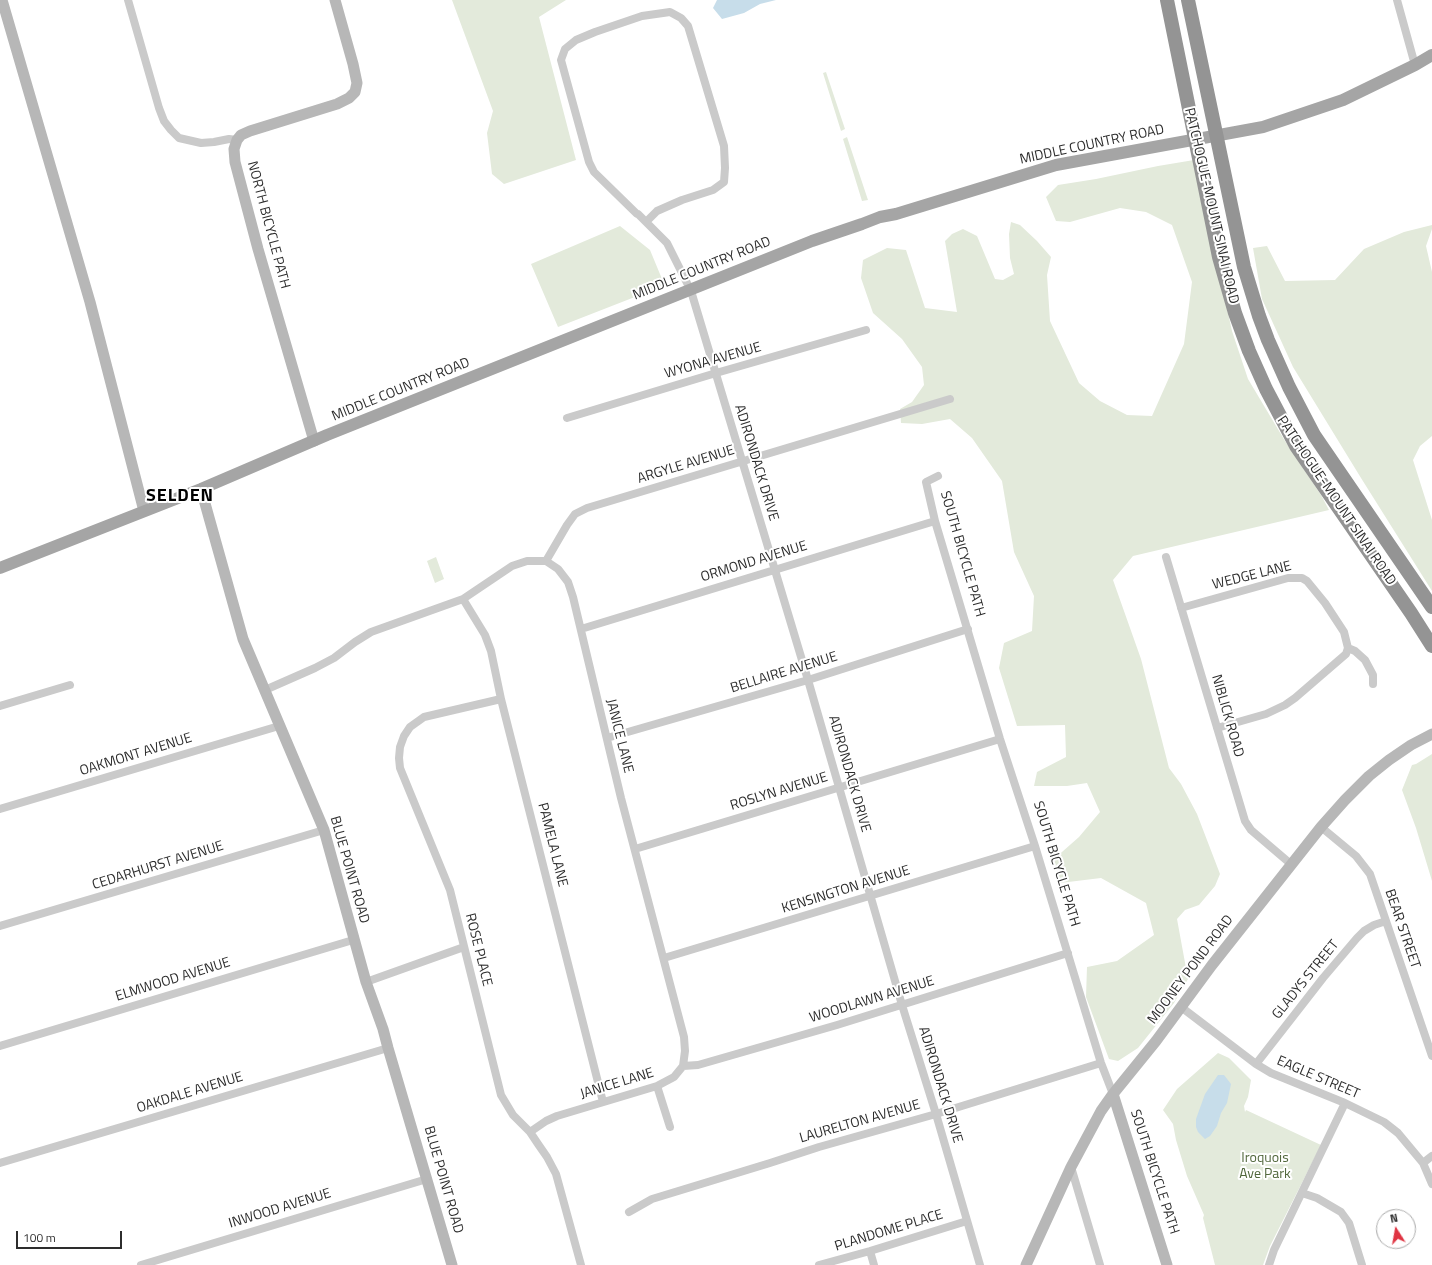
<!DOCTYPE html>
<style>
body{margin:0}
#map{position:relative;width:1432px;height:1265px;overflow:hidden;background:#fff;font-family:"Titillium Web",sans-serif}
canvas{display:block}
.north{position:absolute;left:1376px;top:1209px;width:40px;height:40px;box-sizing:border-box;background:#fff;border:1px solid #ababab;border-radius:50%;rotate:349deg;font-size:11px;font-weight:700;line-height:16px;text-align:center;color:#2d2d2d}
.north::after{content:'';display:block;margin:auto;width:14px;height:18px;background:#df3442;clip-path:polygon(50% 0,100% 100%,50% 72%,0 100%)}
.scale{position:absolute;left:16px;top:1231px;width:106px;height:18px;box-sizing:border-box;border:2px solid #2d2d2d;border-top:0;padding-left:5px;font-size:12px;line-height:14px;white-space:nowrap;color:#2d2d2d;-webkit-text-stroke:3px #fff;paint-order:stroke}
</style>
<div id="map">
<canvas width="1432" height="1265"></canvas>
<div class="north">N</div>
<div class="scale">100 m</div>
</div>
<script>
const c = document.querySelector('canvas').getContext('2d');
c.lineJoin = 'round';
function fillPath(path, color) { c.fillStyle = color; c.fill(path, 'evenodd'); }
const shape = rows => new Path2D(rows.map(r => 'M' + r).join(''));
function stroke(path, color, width, dash) { c.strokeStyle = color; c.lineWidth = width; c.lineCap = dash ? 'butt' : 'round'; c.setLineDash(dash || []); c.stroke(path); }
function drawText(font, color, halo, rows, align = 'center') {
  c.font = font + ' "Titillium Web",sans-serif'; c.lineWidth = 4; c.setLineDash([]); c.textBaseline = 'middle'; c.strokeStyle = halo; c.fillStyle = color; for (const [text, x, y, turn = 0] of rows) {
    c.save(); c.translate(x, y); c.rotate((+turn || 0) * Math.PI / 180); c.textAlign = isNaN(turn) ? turn : align; if (halo) c.strokeText(text, 0, 0); c.fillText(text, 0, 0); c.restore();
  }
}
fillPath(shape([
 [452,0,566,0,539,17,576,160,504,184,492,174,487,133,493,111],
 [826,72,845,129,841,131,823,73],
 [847,137,868,200,862,201,843,139],
 [1194,160,1232,331,1248,379,1285,441,1321,495,1329,510,1133,556,1113,580,1141,659,1169,768,1181,784,1197,814,1220,874,1215,886,1199,905,1185,910,1177,919,1188,979,1174,1003,1138,1048,1118,1061,1109,1059,1086,997,1087,967,1117,961,1154,935,1146,903,1101,878,1060,883,1054,859,1079,837,1100,812,1087,783,1067,786,1034,786,1037,772,1066,757,1065,725,1017,726,999,668,1004,643,1032,631,1034,596,1014,552,1002,481,972,438,950,419,922,424,901,423,900,409,912,402,924,385,922,367,902,339,873,313,861,278,863,260,887,248,906,250,925,308,957,312,945,241,952,234,963,229,977,236,995,279,1003,280,1014,274,1010,258,1009,234,1011,222,1020,225,1037,241,1051,257,1047,275,1050,321,1079,383,1100,401,1127,415,1152,416,1184,344,1192,282,1172,225,1146,212,1120,208,1070,222,1056,221,1046,197,1058,185,1096,179,1158,166],
 [1432,225,1432,229,1426,246,1432,272,1432,436,1420,446,1413,460,1432,520,1432,591,1361,478,1293,367,1262,299,1253,248,1267,246,1285,281,1335,280,1364,249,1404,232],
 [620,226,650,250,662,279,663,286,558,327,531,264],
 [436,557,444,579,435,583,427,561],
 [1432,754,1432,881,1416,828,1402,790,1412,765,1416,764],
 [1218,1053,1229,1058,1251,1080,1248,1097,1244,1106,1245,1112,1246,1110,1321,1145,1270,1246,1263,1265,1215,1265,1203,1218,1204,1215,1187,1176,1176,1140,1173,1124,1163,1110,1177,1089]
]), '#e3eadb');
fillPath(shape([
 [717,0,776,0,760,4,744,13,722,19,713,8],
 [1218,1075,1224,1075,1231,1084,1227,1103,1221,1113,1217,1126,1210,1136,1205,1139,1198,1132,1196,1127,1196,1119,1205,1094]
]), '#c7ddea');
stroke(shape([
 [128,0,159,108,164,121,171,130,179,138,201,143,214,142,229,139,237,140],
 [1397,0,1415,65],
 [646,222,657,211,682,200,713,190,724,182,725,168,724,146,688,26,681,18,670,12,642,16,595,32,576,40,565,49,561,60,589,162,594,172,637,214,638,214,667,243,691,291,808,680,902,1005,936,1114,980,1265],
 [567,418,716,373,866,330],
 [938,476,926,482,935,521,1000,739,1035,846,1101,1063,1113,1094],
 [1166,557,1245,821,1251,830,1292,865],
 [546,561,567,525,575,514,587,508,950,399],
 [463,599,485,635,491,651,501,699,603,1102],
 [1181,608,1288,578,1302,578,1307,581,1325,603,1344,632,1348,648,1346,654,1295,698,1285,705,1266,714,1217,728],
 [581,629,935,521],
 [1348,648,1355,651,1365,660,1373,675,1373,684],
 [265,690,315,668,334,658,355,642,371,632,463,599,512,566,527,561,546,561,558,569,568,582,573,597,621,798,684,1037,685,1051,683,1066,674,1077,657,1086,557,1116,546,1121,530,1132],
 [501,699,424,717,410,727,404,736,400,747,399,758,400,768,450,890,501,1095,513,1115,530,1132,538,1144,547,1157,556,1174,581,1265],
 [0,706,70,685],
 [607,738,808,680,968,629],
 [0,809,279,726],
 [1321,827,1356,856,1370,874,1432,1056],
 [635,849,1000,739],
 [0,926,324,830],
 [664,958,1035,846],
 [366,982,464,947],
 [1181,1007,1256,1064,1271,1073,1345,1103,1384,1122,1398,1133,1423,1163,1432,1184],
 [0,1046,353,940],
 [1256,1064,1323,978,1357,938,1364,931,1374,925,1386,921],
 [683,1066,698,1065,837,1025,1068,953],
 [657,1086,670,1127],
 [0,1163,388,1048],
 [1423,1163,1432,1156],
 [1071,1167,1100,1265],
 [1302,1193,1317,1198,1341,1212,1349,1223,1362,1265],
 [629,1212,652,1199,770,1163,819,1147,936,1114,1101,1063],
 [870,1251,874,1265],
 [141,1265,427,1179],
 [819,1265,870,1251,967,1221],
 [1269,1265,1274,1250,1345,1103]
]), '#cacaca', 8);
stroke(shape([
 [2,0,90,302,144,511],
 [314,441,258,249,235,162,234,149,237,140,241,135,250,131,337,104,349,98,355,92,357,83,353,64,335,0],
 [201,489,243,639,324,830,366,982,383,1029,388,1048,452,1265],
 [1113,1094,1167,1265],
 [1026,1265,1071,1167,1101,1111,1113,1094,1156,1041,1212,965,1321,827,1345,800,1369,776,1389,760,1411,745,1432,734]
]), '#b7b7b7', 11);
stroke(shape([
 [0,568,201,489,327,435,812,241,862,224,880,217,896,214,1056,165,1263,127,1343,100,1415,65,1432,55]
]), '#a5a5a5', 12);
stroke(shape([
 [1167,0,1219,257,1235,313,1249,351,1266,389,1296,446,1411,613,1432,646],
 [1188,0,1244,267,1259,316,1268,340,1289,387,1314,435,1432,607]
]), '#949494', 14);
drawText('14px', '#2d2d2d', '#fff', [
 ["MIDDLE COUNTRY ROAD",1092,145,-12],
 ["PATCHOGUE-MOUNT SINAI ROAD",1211,206,77],
 ["NORTH BICYCLE PATH",268,225,75],
 ["MIDDLE COUNTRY ROAD",702,269,-22],
 ["WYONA AVENUE",713,361,-16],
 ["MIDDLE COUNTRY ROAD",401,390,-22],
 ["ADIRONDACK DRIVE",756,463,73],
 ["ARGYLE AVENUE",686,465,-17],
 ["PATCHOGUE-MOUNT SINAI ROAD",1336,501,56],
 ["SOUTH BICYCLE PATH",962,554,74],
 ["ORMOND AVENUE",754,562,-17],
 ["WEDGE LANE",1252,576,-14],
 ["BELLAIRE AVENUE",784,673,-17],
 ["NIBLICK ROAD",1227,716,74],
 ["JANICE LANE",619,736,76],
 ["OAKMONT AVENUE",136,755,-17],
 ["ADIRONDACK DRIVE",849,774,74],
 ["ROSLYN AVENUE",779,792,-17],
 ["PAMELA LANE",552,845,76],
 ["SOUTH BICYCLE PATH",1056,864,73],
 ["CEDARHURST AVENUE",158,866,-17],
 ["BLUE POINT ROAD",349,870,74],
 ["KENSINGTON AVENUE",846,890,-17],
 ["BEAR STREET",1402,929,71],
 ["ROSE PLACE",478,950,76],
 ["MOONEY POND ROAD",1191,970,-53],
 ["ELMWOOD AVENUE",173,980,-17],
 ["GLADYS STREET",1306,980,-51],
 ["WOODLAWN AVENUE",872,1000,-17],
 ["EAGLE STREET",1318,1078,23],
 ["JANICE LANE",617,1084,-17],
 ["ADIRONDACK DRIVE",940,1085,73],
 ["OAKDALE AVENUE",190,1093,-17],
 ["LAURELTON AVENUE",860,1122,-16],
 ["SOUTH BICYCLE PATH",1154,1172,72],
 ["BLUE POINT ROAD",443,1180,74],
 ["INWOOD AVENUE",280,1209,-17],
 ["PLANDOME PLACE",889,1231,-17]
]);
drawText('14px', '#51673c', '#fff', [
 ["Iroquois",1265,1159],
 ["Ave Park",1265,1175]
]);
c.letterSpacing = '1px';
drawText('bold 18px', '#000', '#fff', [
 ["SELDEN",180,497]
]);
c.letterSpacing = '0px';
</script>
